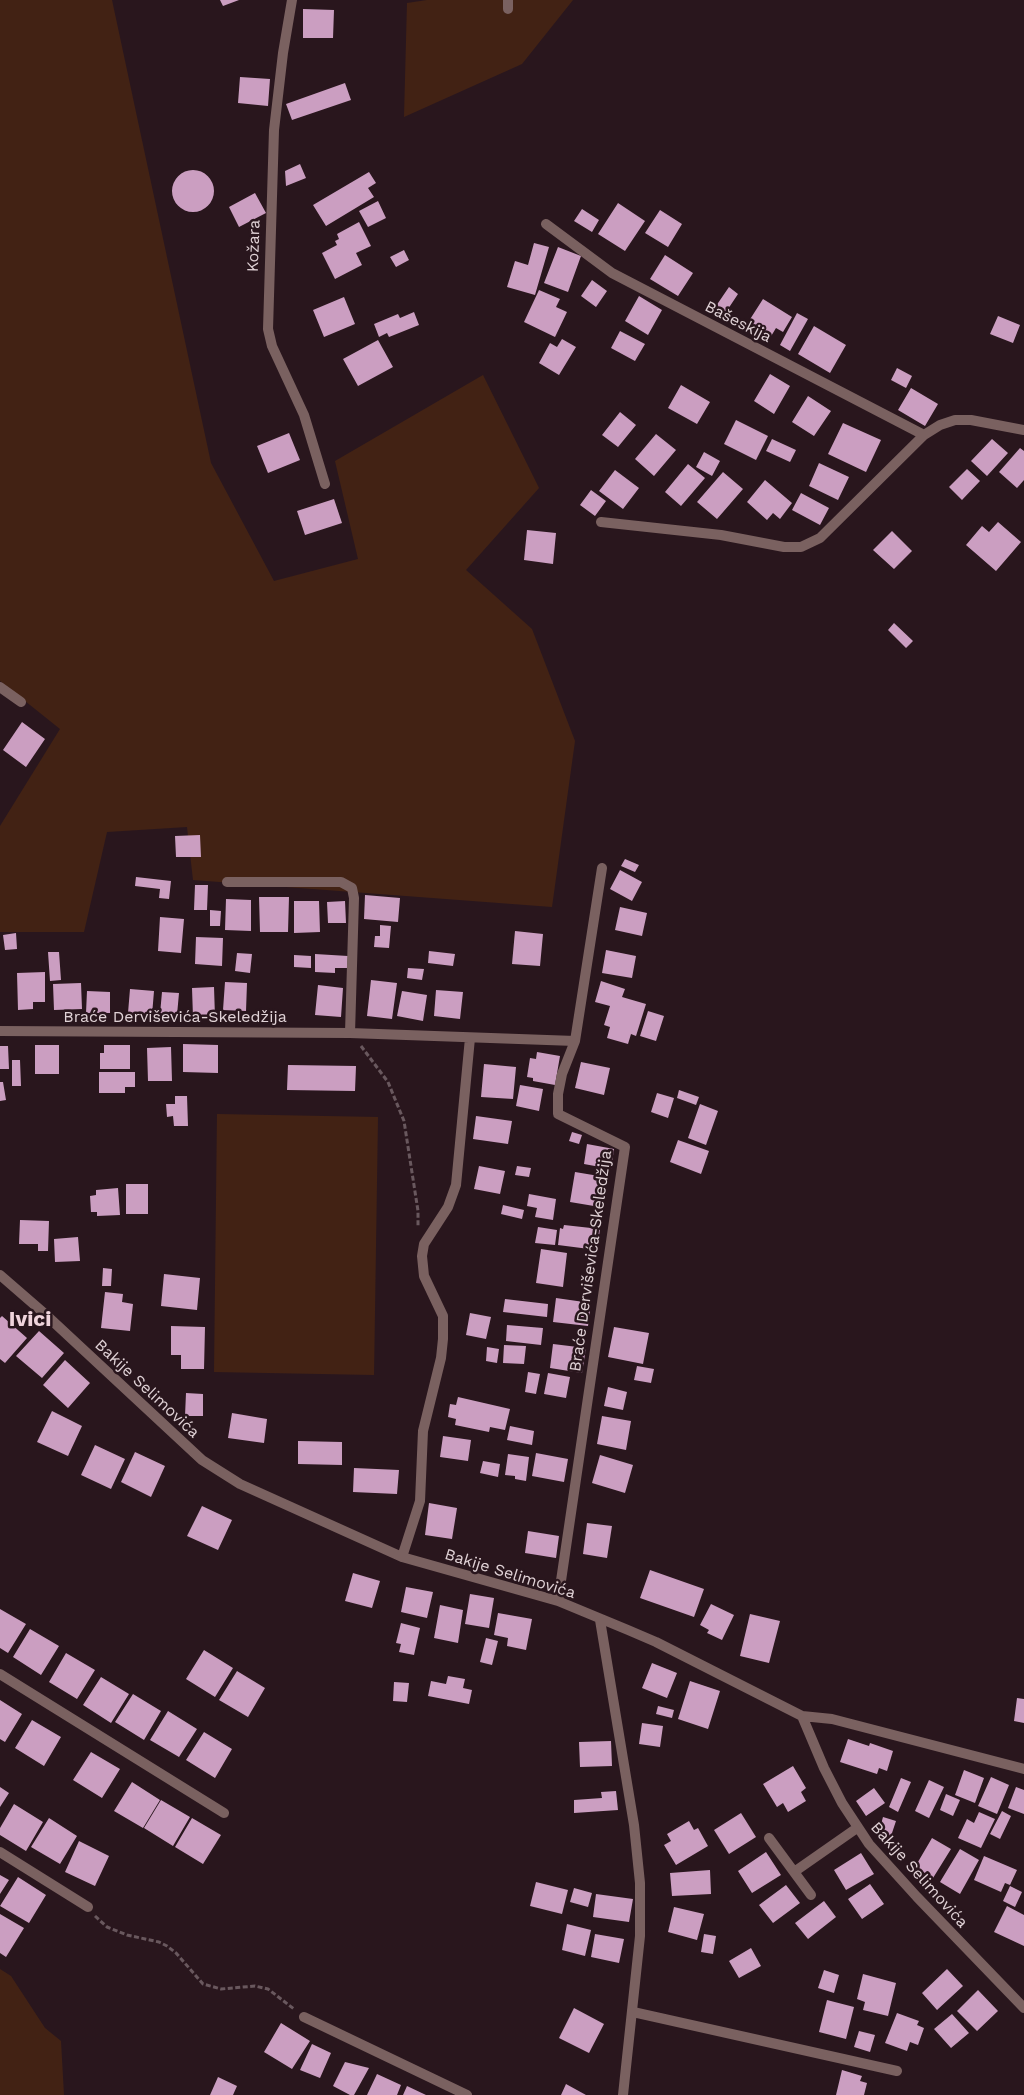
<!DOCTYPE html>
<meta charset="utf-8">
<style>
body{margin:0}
canvas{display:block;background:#29161d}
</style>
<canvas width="1024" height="2095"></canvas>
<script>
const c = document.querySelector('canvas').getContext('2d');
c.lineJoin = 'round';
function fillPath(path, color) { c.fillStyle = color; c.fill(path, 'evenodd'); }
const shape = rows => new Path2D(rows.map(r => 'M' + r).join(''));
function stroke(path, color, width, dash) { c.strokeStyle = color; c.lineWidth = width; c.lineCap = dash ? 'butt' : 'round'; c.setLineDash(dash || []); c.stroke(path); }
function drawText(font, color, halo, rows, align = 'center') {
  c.font = font + ' "Work Sans",sans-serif'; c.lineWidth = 5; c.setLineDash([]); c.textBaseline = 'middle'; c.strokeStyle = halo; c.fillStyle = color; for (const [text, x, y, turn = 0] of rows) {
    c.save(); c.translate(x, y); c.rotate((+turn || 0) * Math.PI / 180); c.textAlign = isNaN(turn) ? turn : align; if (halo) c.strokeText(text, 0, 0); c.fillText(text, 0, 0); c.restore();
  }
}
fillPath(shape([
 [0,0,112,0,211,463,274,581,358,559,335,461,483,375,539,488,466,570,532,629,575,741,552,907,193,880,187,827,107,832,84,932,0,932,0,826,60,729,0,681],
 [427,0,573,0,522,64,404,117,407,3],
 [217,1114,378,1117,374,1375,214,1372],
 [0,1969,11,1976,45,2028,61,2041,64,2095,0,2095]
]), '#422214');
fillPath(shape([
 [220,0,239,0,223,6],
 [303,9,334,10,333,38,303,38],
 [240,77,270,79,268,106,238,103],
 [345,83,351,100,292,120,286,104],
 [300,164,306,178,286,186,285,171],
 '172 191a21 21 0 1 1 42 0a21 21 0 1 1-42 0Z',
 [369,172,376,183,368,188,374,197,326,226,313,205],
 [255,193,266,213,239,227,229,207],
 [378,201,386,218,368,227,359,211],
 [618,203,645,221,625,251,598,234],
 [582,209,599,220,592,232,574,221],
 [660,210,682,224,668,247,645,233],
 [359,222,371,246,356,253,362,265,335,279,322,253,337,245,335,241,339,239,337,234],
 [534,243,549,247,535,295,507,287,515,261,528,265],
 [558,247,581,256,568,292,544,283],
 [404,250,409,260,396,267,390,257],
 [665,255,693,273,678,296,650,279],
 [592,280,607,291,596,307,581,296],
 [729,287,738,294,726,312,716,306],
 [539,290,560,299,556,307,567,312,555,337,524,322],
 [639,296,662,310,648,335,625,321],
 [344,297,355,324,324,337,313,310],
 [763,299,792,317,783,332,776,328,770,338,747,324],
 [414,312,419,325,389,337,387,333,379,337,374,324,398,314,400,318],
 [797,313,808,319,790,351,780,345],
 [998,316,1020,325,1013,343,990,334],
 [814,326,846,345,830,373,798,354],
 [620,331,645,344,635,361,611,348],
 [562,339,576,347,559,375,539,363,550,343,557,347],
 [378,340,393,367,358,386,343,359],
 [897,368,912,376,906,388,891,380],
 [770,374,790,386,774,414,754,401],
 [681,385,710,402,697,424,668,408],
 [911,388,938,404,925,426,898,410],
 [808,396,831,411,814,436,792,422],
 [620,412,636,425,618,447,602,435],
 [736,420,768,436,756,460,724,444],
 [843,423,881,440,866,472,828,454],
 [289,433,300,460,268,473,257,446],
 [656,434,676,450,654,476,635,459],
 [772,439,796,450,790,462,766,451],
 [992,439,1008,453,987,476,971,461],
 [1020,448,1024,451,1024,480,1017,488,999,472],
 [704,452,720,461,712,476,696,467],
 [819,463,849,477,838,500,809,486],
 [688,464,705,478,681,506,665,492],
 [967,469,980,481,962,500,949,487],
 [615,470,639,488,623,509,599,491],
 [723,472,743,489,717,519,697,502],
 [765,480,792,503,780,519,773,513,767,520,747,502],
 [591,490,606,501,595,516,580,505],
 [801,493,829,508,820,525,792,510],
 [334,499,342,523,305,535,297,511],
 [998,522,1021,542,996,571,966,545,982,526,989,532],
 [527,530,556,533,553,564,524,560],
 [892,531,912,551,894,569,873,550],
 [894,623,913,641,906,648,888,630],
 [22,722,45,739,26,767,3,750],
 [200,835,201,857,176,857,175,836],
 [625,859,639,865,635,872,621,866],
 [620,870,642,882,632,901,610,889],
 [136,877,171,881,169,899,159,898,160,889,135,886],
 [195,885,208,885,207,910,194,910],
 [365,895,400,898,398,922,364,919],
 [259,897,289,897,288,932,260,932],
 [226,899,251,900,251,931,225,930],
 [294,901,319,901,320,932,294,933],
 [345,901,346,923,328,923,327,902],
 [620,907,647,913,642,936,615,930],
 [210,910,221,911,220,926,210,926],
 [160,917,184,919,181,953,158,951],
 [380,925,391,926,389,948,374,947,375,936,380,936],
 [515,931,543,934,540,966,512,964],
 [16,933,17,949,5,950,3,935],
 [196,937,223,938,222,966,195,964],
 [606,950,636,956,632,978,602,973],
 [429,951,455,954,453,966,428,963],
 [48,952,59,952,61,980,50,981],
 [237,953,252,954,250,973,235,971],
 [315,954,348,956,347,968,335,968,335,973,315,972],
 [294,955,311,956,311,968,294,967],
 [408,968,424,969,422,980,407,978],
 [45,972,45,1002,33,1002,33,1009,18,1010,17,973],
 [371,980,397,983,392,1019,367,1016],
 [601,981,625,989,622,997,646,1004,636,1036,631,1034,628,1044,607,1038,610,1027,604,1025,610,1006,595,1002],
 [225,982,247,983,246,1011,223,1010],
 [81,983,82,1009,54,1010,53,984],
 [318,985,343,988,341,1017,315,1015],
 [214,987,215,1017,193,1017,192,988],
 [130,989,154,991,152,1015,128,1013],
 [436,990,463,992,460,1019,434,1016],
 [87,991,110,992,110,1013,86,1013],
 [402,991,427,995,423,1021,397,1016],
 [162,992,179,993,177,1015,160,1014],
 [648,1011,664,1016,656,1041,640,1036],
 [183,1044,218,1045,218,1073,183,1072],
 [35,1045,59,1045,59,1074,35,1074],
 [104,1045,130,1045,130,1069,100,1069,100,1053,104,1053],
 [0,1046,8,1046,9,1069,0,1069],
 [171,1047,172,1081,148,1081,147,1048],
 [537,1052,560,1056,555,1085,533,1081,533,1078,527,1077,530,1058,536,1059],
 [12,1060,20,1060,21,1086,12,1086],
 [581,1062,610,1068,604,1095,575,1088],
 [484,1064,516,1067,513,1099,481,1097],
 [288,1065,356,1066,355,1091,287,1090],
 [99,1072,135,1072,135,1087,125,1087,125,1093,99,1093],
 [0,1082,3,1082,6,1100,0,1101],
 [520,1085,543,1089,539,1111,516,1106],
 [679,1090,699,1097,696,1105,677,1098],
 [657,1093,674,1098,668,1118,651,1112],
 [175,1096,187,1096,188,1126,174,1126,173,1116,167,1117,166,1104,175,1104],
 [700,1104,718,1111,706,1145,688,1138],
 [476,1116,512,1121,508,1144,473,1139],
 [572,1132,582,1135,579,1144,569,1141],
 [678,1140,709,1151,701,1174,670,1162],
 [587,1144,614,1149,611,1169,584,1164],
 [479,1166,505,1171,500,1194,474,1189],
 [517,1166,531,1168,529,1177,515,1175],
 [575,1172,605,1177,600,1207,570,1202],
 [126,1184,148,1184,148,1214,126,1214],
 [118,1188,120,1215,97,1216,97,1212,91,1212,90,1196,96,1195,96,1190],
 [529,1194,556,1199,553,1220,535,1217,537,1208,527,1206],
 [503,1205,524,1210,522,1219,501,1214],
 [20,1220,49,1221,48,1251,38,1251,38,1244,19,1244],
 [564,1225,600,1229,597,1250,558,1245,560,1228,563,1229],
 [538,1227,557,1230,555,1245,535,1243],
 [78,1237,80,1261,55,1262,54,1239],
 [541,1249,567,1253,563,1287,536,1283],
 [103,1268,112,1269,111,1286,102,1286],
 [164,1274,200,1278,197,1310,161,1306],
 [105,1292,123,1294,122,1302,133,1304,130,1331,101,1328],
 [556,1298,591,1303,588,1326,553,1322],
 [505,1299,548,1304,547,1317,503,1312],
 [470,1313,491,1317,486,1339,466,1335],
 [2,1316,27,1338,5,1363,0,1359,0,1318],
 [507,1325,543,1328,541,1345,506,1341],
 [171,1326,205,1327,204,1369,181,1369,181,1355,171,1355],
 [614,1327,649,1333,643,1364,608,1357],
 [39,1331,64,1353,42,1378,16,1356],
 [553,1344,586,1348,582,1373,550,1368],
 [504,1345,526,1346,524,1364,503,1363],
 [487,1347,499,1349,497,1363,486,1361],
 [65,1360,90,1383,68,1408,43,1385],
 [637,1366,654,1369,651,1383,634,1380],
 [528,1372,540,1374,536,1394,525,1392],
 [548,1373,570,1377,566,1398,544,1394],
 [608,1387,627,1392,623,1410,604,1406],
 [186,1393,203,1394,203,1416,185,1416],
 [458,1397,510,1409,505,1430,490,1427,489,1432,455,1425,456,1419,448,1417,450,1404,456,1405],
 [52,1411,82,1426,68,1456,37,1442],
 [232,1413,267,1419,264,1443,228,1438],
 [602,1416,631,1421,626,1450,597,1444],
 [510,1426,534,1431,532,1445,507,1440],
 [443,1436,471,1440,468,1461,440,1457],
 [298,1441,342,1442,342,1465,298,1464],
 [95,1445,125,1459,111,1489,81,1475],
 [135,1452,165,1466,151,1497,121,1482],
 [536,1453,568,1459,564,1482,532,1476],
 [508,1454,529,1457,526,1481,515,1479,515,1476,505,1475],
 [600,1455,633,1465,625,1493,592,1483],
 [483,1461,500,1464,498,1477,480,1473],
 [354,1468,399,1470,397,1494,353,1492],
 [429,1503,457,1508,452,1539,425,1535],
 [202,1506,232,1520,218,1550,187,1536],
 [587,1523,612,1526,607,1558,583,1554],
 [528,1531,559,1536,556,1558,525,1553],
 [650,1570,704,1589,694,1617,640,1598],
 [353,1573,380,1581,372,1608,345,1601],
 [406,1587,433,1592,427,1618,401,1612],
 [470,1594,494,1598,489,1628,465,1624],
 [711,1604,734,1615,722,1640,707,1633,709,1630,700,1625],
 [440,1605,463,1610,458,1643,434,1638],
 [0,1609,26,1624,8,1653,0,1648],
 [498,1613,532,1619,526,1650,507,1646,508,1638,494,1635],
 [750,1614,780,1621,769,1663,740,1656],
 [401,1623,420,1628,414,1655,399,1652,401,1644,396,1643],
 [30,1629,59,1646,41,1675,13,1657],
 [486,1638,498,1641,492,1665,480,1662],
 [204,1650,233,1668,215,1697,186,1679],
 [66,1653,95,1670,77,1699,49,1682],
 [652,1663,677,1673,667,1698,642,1688],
 [237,1671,265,1688,248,1717,219,1700],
 [448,1676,465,1679,463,1688,472,1690,469,1704,428,1696,431,1681,446,1684],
 [101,1677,129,1694,111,1723,83,1705],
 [690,1681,720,1691,708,1729,678,1719],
 [394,1682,409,1683,407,1702,393,1701],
 [133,1694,161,1711,144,1740,115,1722],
 [1017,1698,1024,1699,1024,1723,1014,1721],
 [0,1700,22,1714,5,1742,0,1739],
 [658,1706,674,1710,672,1718,656,1714],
 [168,1711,197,1729,179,1757,150,1740],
 [32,1720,61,1737,44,1766,15,1748],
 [642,1723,663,1726,660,1747,639,1744],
 [204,1732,232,1749,215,1778,186,1760],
 [848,1739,869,1746,870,1743,893,1751,887,1771,879,1768,877,1774,840,1762],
 [611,1741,612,1766,580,1767,579,1742],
 [91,1752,120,1769,102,1798,73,1780],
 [793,1766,806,1788,801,1792,806,1801,788,1812,783,1803,777,1807,763,1784],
 [964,1770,984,1778,975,1803,955,1795],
 [991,1777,1009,1785,997,1814,978,1806],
 [901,1778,911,1782,898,1812,889,1807],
 [929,1780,944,1787,929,1818,915,1811],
 [132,1782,160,1800,143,1828,114,1811],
 [0,1787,9,1793,0,1807],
 [1016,1787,1024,1790,1024,1814,1008,1808],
 [874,1788,885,1803,866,1816,856,1801],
 [616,1791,618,1810,574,1813,574,1800,602,1798,601,1792],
 [946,1794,960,1800,953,1816,940,1810],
 [161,1800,190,1817,173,1846,144,1828],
 [14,1804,43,1822,26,1851,0,1835,0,1828],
 [1002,1811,1011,1816,1000,1839,990,1834],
 [979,1812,995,1819,981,1848,958,1838,967,1819,974,1823],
 [741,1813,756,1837,729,1854,714,1830],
 [883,1817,896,1821,890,1839,878,1835],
 [49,1818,77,1836,60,1864,31,1847],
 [192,1818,221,1835,203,1864,175,1847],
 [689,1821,694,1830,698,1828,708,1846,676,1865,664,1845,671,1841,667,1834],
 [932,1838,951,1849,933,1878,915,1867],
 [79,1841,109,1856,95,1886,65,1872],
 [960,1849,979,1860,960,1894,940,1882],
 [766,1852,781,1875,752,1893,738,1871],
 [861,1853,874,1874,846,1890,834,1870],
 [984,1856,1017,1870,1010,1885,1005,1883,1001,1892,974,1880],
 [710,1870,711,1894,672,1896,670,1873],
 [0,1875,9,1880,0,1894],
 [18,1877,46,1895,29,1923,0,1906],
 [536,1882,568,1890,562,1914,530,1906],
 [870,1884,884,1904,862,1919,848,1899],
 [786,1885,800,1903,773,1923,759,1905],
 [1010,1886,1022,1892,1015,1907,1003,1901],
 [574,1888,592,1893,588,1907,570,1902],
 [596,1894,633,1899,629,1922,593,1917],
 [824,1901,836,1917,808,1939,795,1923],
 [1007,1906,1024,1915,1024,1946,994,1932],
 [674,1907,704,1914,697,1940,668,1932],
 [0,1914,24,1928,6,1957,0,1953],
 [567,1924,591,1930,585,1956,562,1950],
 [595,1934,624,1939,619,1963,591,1957],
 [704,1934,716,1936,713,1954,701,1952],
 [751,1948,761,1966,739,1978,729,1961],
 [947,1969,963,1986,937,2010,922,1993],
 [824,1970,839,1975,834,1993,818,1988],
 [863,1974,896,1983,888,2016,863,2010,865,2002,857,1999],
 [978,1990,998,2011,977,2031,957,2011],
 [827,2000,854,2007,846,2039,819,2032],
 [574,2008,604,2024,589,2053,559,2038],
 [897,2013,919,2021,917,2025,924,2028,918,2045,910,2042,907,2051,885,2043],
 [952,2014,969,2033,951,2048,934,2029],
 [281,2023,310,2041,292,2069,264,2052],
 [859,2031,875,2035,870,2052,854,2047],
 [312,2044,331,2053,320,2078,300,2070],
 [345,2062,369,2068,354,2095,350,2095,333,2086],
 [842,2070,862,2076,860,2081,867,2083,864,2095,836,2095],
 [377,2074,401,2085,397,2095,367,2095],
 [218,2077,237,2086,233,2095,210,2095],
 [566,2084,586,2095,561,2095],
 [407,2086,426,2095,403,2095]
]), '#cb9ec1');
stroke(shape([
 [361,1046,388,1082,404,1121,418,1211,418,1227],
 [95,1916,107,1927,127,1935,159,1942,167,1946,176,1953,203,1984,221,1989,255,1986,268,1989,294,2009]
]), '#69585e', 3, [5, 2.5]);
stroke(shape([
 [292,0,283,53,274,130,268,329,272,346,304,415,325,484],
 [508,0,508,9],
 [546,224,612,273,924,435],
 [601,522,721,535,784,547,801,547,820,538,924,435,940,425,955,420,971,420,1024,430],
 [0,687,21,702],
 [227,882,341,882,352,888,354,898,350,1033],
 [0,1031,350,1033,575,1041,562,1074,558,1094,558,1114,625,1147,558,1601],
 [575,1041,602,868],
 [0,1275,45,1314,202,1460,240,1484,402,1557,558,1601,628,1630,656,1642,802,1716,824,1768,842,1803,869,1844,917,1897,1024,2008],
 [402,1557,420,1501,423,1431,441,1358,443,1339,443,1316,424,1276,422,1256,424,1244,448,1207,456,1185,470,1038],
 [600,1620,634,1825,640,1883,640,1936,623,2095],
 [0,1674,224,1813],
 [802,1716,832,1719,1024,1769],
 [769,1838,811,1895],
 [0,1852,88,1907],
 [794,1872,857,1828],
 [633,2012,897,2071],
 [304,2017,467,2095]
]), '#7a6160', 10);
drawText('16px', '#e0d2d6', '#29161d', [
 ["Kožara",254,246,-88],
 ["Bašeskija",738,322,27],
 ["Braće Derviševića-Skeledžija",175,1017],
 ["Braće Derviševića-Skeledžija",591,1261,-82],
 ["Bakije Selimovića",147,1389,43],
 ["Bakije Selimovića",510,1574,17],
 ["Bakije Selimovića",919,1875,48]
]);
drawText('bold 21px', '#f0d4dc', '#29161d', [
 ["Ivici",30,1320]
]);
</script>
